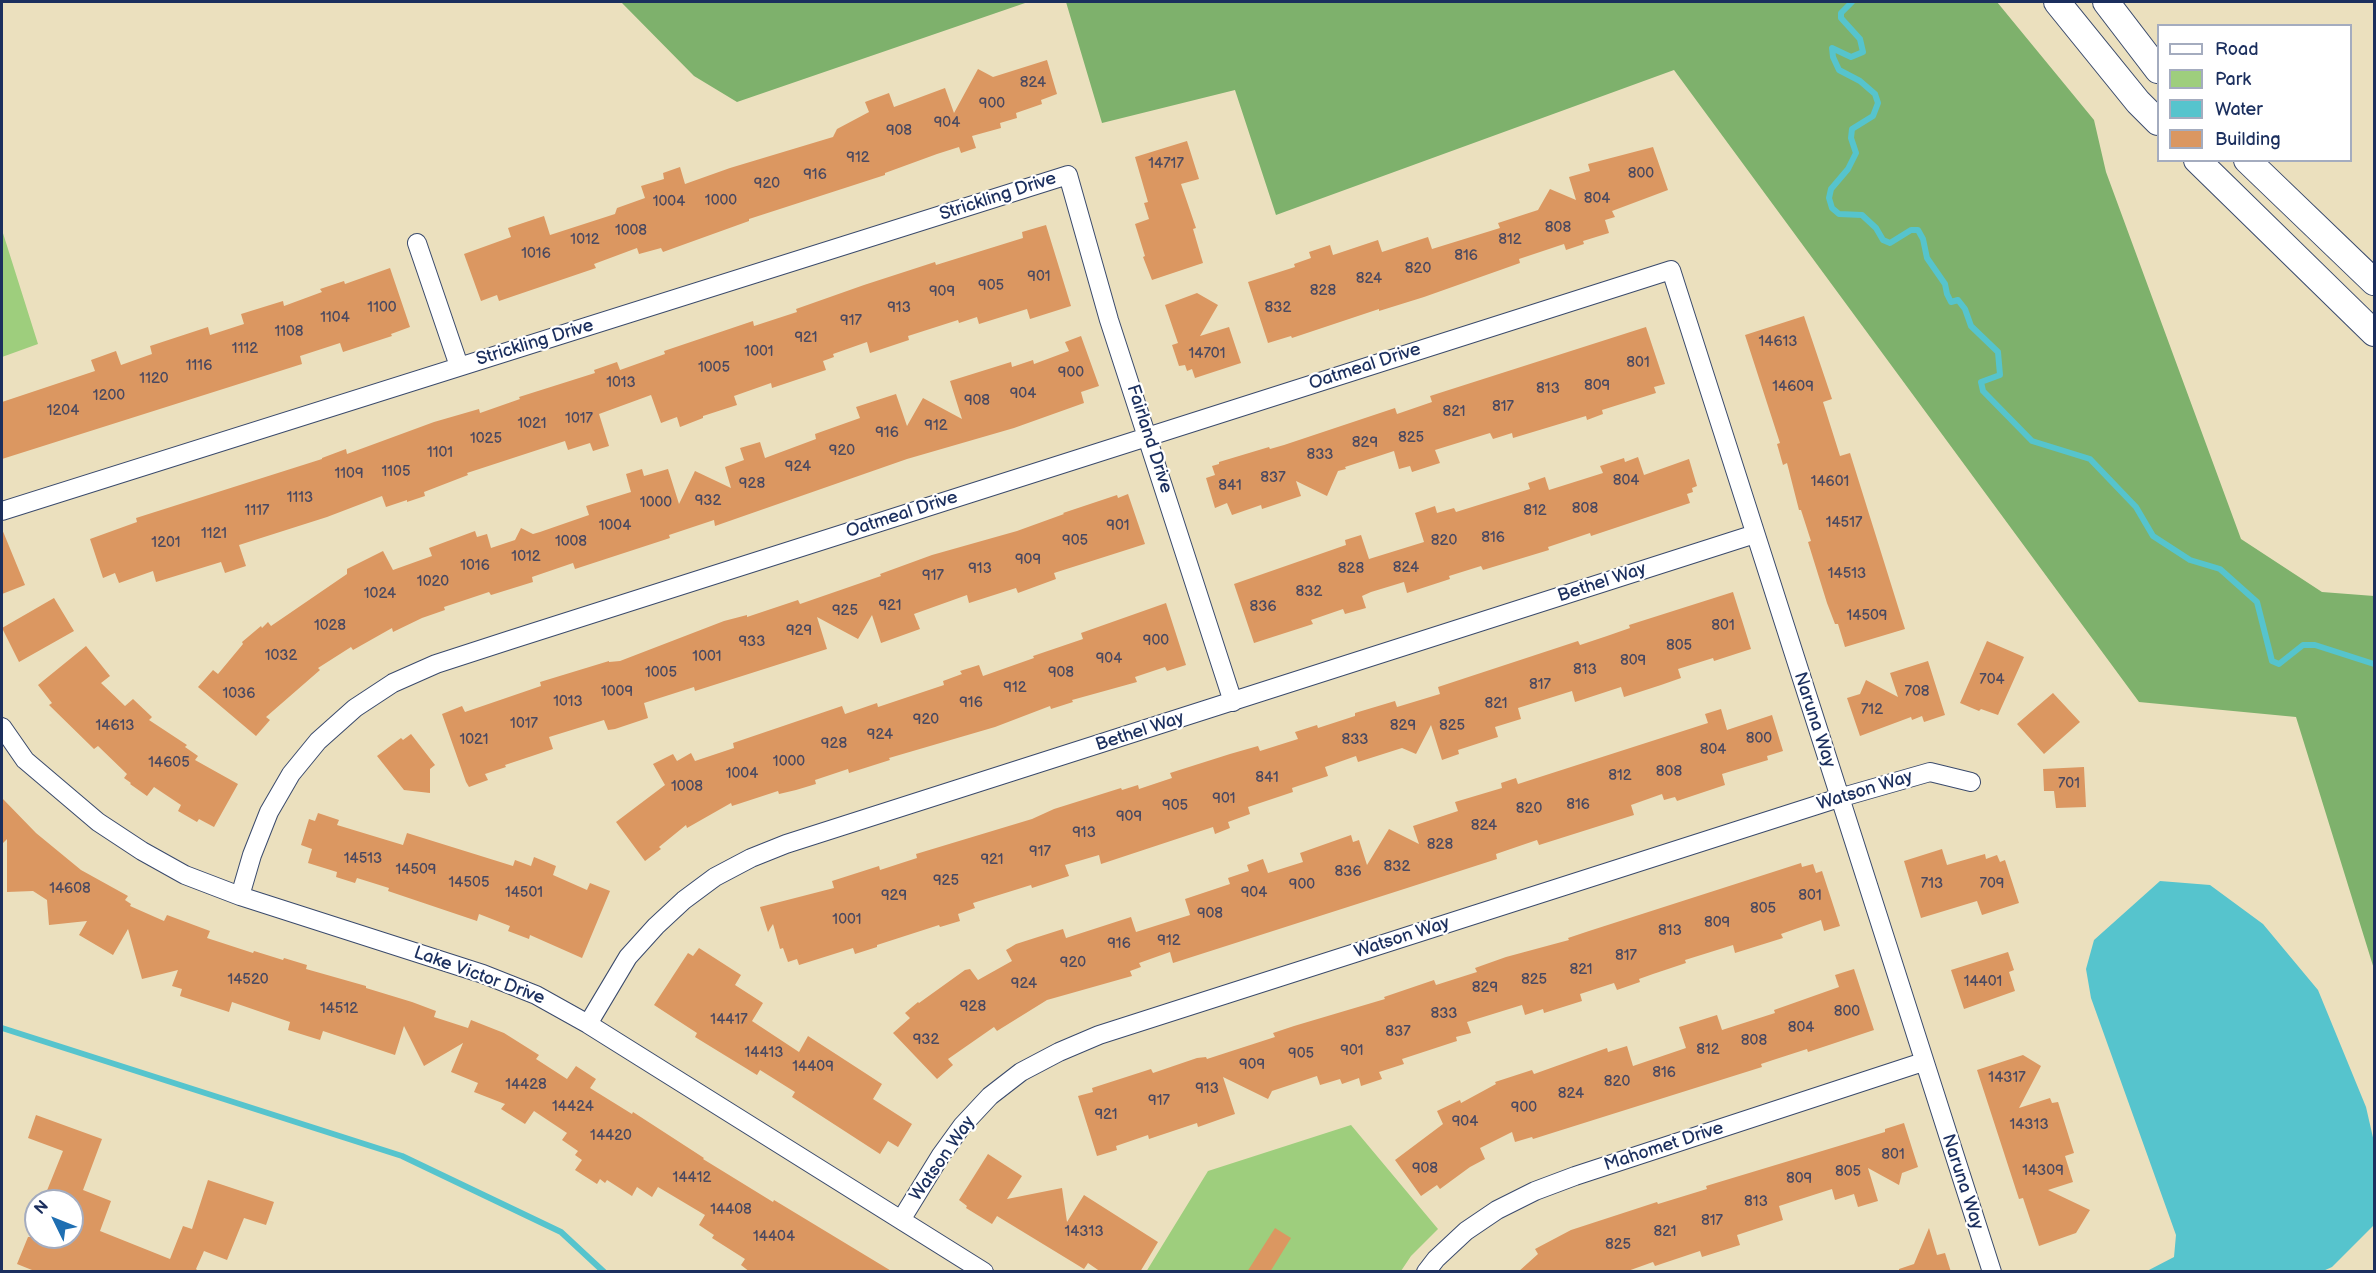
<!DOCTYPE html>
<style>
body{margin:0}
#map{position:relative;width:2376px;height:1273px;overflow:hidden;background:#ebe0be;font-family:"Balsamiq Sans",sans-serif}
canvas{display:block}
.frame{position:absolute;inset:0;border:3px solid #1b2f5e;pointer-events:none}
.legend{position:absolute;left:2157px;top:24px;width:195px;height:138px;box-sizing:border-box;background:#fff;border:2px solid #a4acbf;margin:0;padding:8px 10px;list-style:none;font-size:18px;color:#1b2f5e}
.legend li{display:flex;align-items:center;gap:12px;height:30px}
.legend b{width:30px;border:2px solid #a4acbf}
.north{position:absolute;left:24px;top:1189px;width:60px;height:60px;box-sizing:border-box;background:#fff;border:2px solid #a4acbf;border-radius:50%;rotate:313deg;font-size:16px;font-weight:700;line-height:24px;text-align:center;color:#1b2f5e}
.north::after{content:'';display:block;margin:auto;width:21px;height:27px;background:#1f6fb2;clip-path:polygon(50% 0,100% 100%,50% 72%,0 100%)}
</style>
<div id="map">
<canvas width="2376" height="1273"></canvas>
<div class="frame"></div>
<ul class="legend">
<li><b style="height:8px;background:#fff"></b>Road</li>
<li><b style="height:16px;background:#9ece7d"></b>Park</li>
<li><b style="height:16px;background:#56c4cd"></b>Water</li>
<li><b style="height:16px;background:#db9761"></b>Building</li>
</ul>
<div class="north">N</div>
</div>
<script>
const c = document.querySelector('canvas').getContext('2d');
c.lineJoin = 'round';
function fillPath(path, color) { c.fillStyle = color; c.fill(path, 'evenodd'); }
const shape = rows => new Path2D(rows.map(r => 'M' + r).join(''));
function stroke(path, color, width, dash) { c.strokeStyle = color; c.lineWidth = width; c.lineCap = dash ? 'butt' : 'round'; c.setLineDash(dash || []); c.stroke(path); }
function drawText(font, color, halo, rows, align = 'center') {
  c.font = font + ' "Balsamiq Sans",sans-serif'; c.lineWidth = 4.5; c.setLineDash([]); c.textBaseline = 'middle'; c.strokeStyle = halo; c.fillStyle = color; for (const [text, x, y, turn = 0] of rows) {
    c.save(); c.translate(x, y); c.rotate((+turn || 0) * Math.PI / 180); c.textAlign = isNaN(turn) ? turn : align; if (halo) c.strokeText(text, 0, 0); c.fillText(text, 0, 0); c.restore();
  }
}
fillPath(shape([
 [2,230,38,344,2,357],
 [1351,1125,1438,1229,1411,1256,1401,1271,1146,1272,1208,1171]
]), '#9ece7d');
fillPath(shape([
 [621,2,1028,2,737,102,694,76],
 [1066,2,1997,2,2094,120,2106,172,2241,539,2322,592,2374,596,2374,969,2296,717,2139,702,1674,70,1276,215,1235,90,1102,123]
]), '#7eb16c');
fillPath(shape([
 [2160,881,2210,885,2263,924,2318,990,2366,1107,2374,1142,2373,1226,2332,1267,2323,1271,2147,1271,2174,1257,2176,1235,2091,998,2086,969,2094,940]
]), '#56c4cd');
stroke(shape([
 [1852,2,1841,13,1841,18,1860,39,1863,52,1851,57,1832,48,1833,57,1839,70,1860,81,1875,94,1878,103,1873,116,1852,129,1851,138,1856,153,1848,169,1831,189,1829,198,1832,208,1839,214,1862,215,1876,228,1883,240,1890,243,1911,230,1918,230,1923,239,1927,258,1945,284,1947,294,1951,302,1958,300,1965,309,1971,326,1998,352,2000,375,1981,382,1983,391,2032,441,2090,459,2136,507,2153,536,2190,560,2220,569,2257,602,2272,661,2279,664,2303,645,2315,645,2374,664],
 [2,1028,402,1156,561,1232,604,1272]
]), '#56c4cd', 6);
fillPath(shape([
 [1047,60,1057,94,1041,100,1042,104,1016,113,1017,118,1000,123,1001,128,972,136,976,148,961,153,959,147,937,154,885,173,885,175,749,219,749,221,663,252,661,248,639,254,637,248,594,264,596,268,499,301,497,295,481,301,464,254,511,237,508,228,544,216,550,235,615,214,617,208,645,198,641,186,664,179,663,173,680,167,685,184,730,168,833,137,837,129,869,112,865,102,889,93,894,107,945,88,954,113,978,69,993,77],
 [1187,141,1199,179,1181,184,1196,228,1193,229,1203,263,1152,280,1143,257,1145,256,1135,224,1149,219,1144,203,1148,202,1135,157],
 [1653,147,1668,190,1612,211,1615,217,1605,220,1609,233,1583,241,1584,244,1566,250,1564,244,1519,259,1520,263,1424,297,1379,311,1379,309,1292,338,1291,336,1268,343,1248,282,1295,267,1294,264,1311,258,1309,252,1330,245,1333,255,1378,240,1382,252,1428,237,1432,249,1500,228,1498,223,1538,210,1550,189,1576,200,1569,177,1590,171,1588,164],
 [1046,225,1071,306,1030,319,1027,309,979,324,977,317,959,323,958,320,908,336,909,340,870,353,867,342,833,354,834,357,823,361,826,370,772,388,771,383,734,396,737,405,703,416,703,418,680,427,677,417,661,423,651,395,599,414,609,446,593,451,590,443,568,450,565,441,467,473,468,475,424,492,425,496,407,502,407,500,386,507,382,496,327,517,239,545,246,566,225,573,221,562,156,582,153,571,119,583,115,573,103,578,90,539,137,522,136,518,322,459,322,458,346,449,347,454,434,422,479,409,480,413,520,399,519,397,595,373,594,370,617,362,620,370,665,354,664,351,753,321,754,326,797,312,796,309,864,285,935,262,936,265,1023,238,1022,232],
 [390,268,410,327,391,334,392,336,343,352,340,343,300,356,302,364,2,459,2,402,95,371,91,360,116,351,121,365,152,354,150,346,208,327,210,335,244,324,241,314,283,301,284,306,322,292,320,289,344,281,345,284],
 [1197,293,1218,305,1200,336,1229,327,1241,363,1195,378,1192,369,1187,371,1185,365,1179,366,1172,345,1178,343,1165,305],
 [1804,316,1832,399,1823,402,1840,456,1850,453,1905,629,1845,647,1838,624,1835,624,1827,603,1808,542,1811,541,1801,510,1799,510,1787,463,1783,465,1777,444,1780,443,1745,335],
 [1646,327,1665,384,1654,387,1656,393,1602,410,1603,414,1587,420,1586,416,1513,438,1512,433,1493,439,1490,433,1435,450,1440,463,1412,472,1410,466,1399,469,1394,451,1345,467,1346,469,1338,471,1327,496,1296,481,1301,496,1262,509,1261,505,1232,515,1227,503,1215,508,1206,478,1215,475,1212,466,1219,464,1219,462,1269,447,1270,449,1284,445,1395,408,1397,414,1432,402,1430,396],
 [1081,336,1099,386,1081,392,1084,403,1014,428,907,459,715,526,714,520,669,535,670,538,575,569,573,563,532,577,533,582,491,595,489,592,444,607,445,610,422,618,393,632,392,628,353,650,351,647,318,668,320,670,266,717,270,720,256,736,198,687,213,670,218,674,243,644,242,642,261,626,262,628,268,622,271,626,347,574,347,569,383,551,393,570,432,556,429,548,475,531,477,537,487,534,491,548,515,540,521,528,533,534,540,532,589,515,586,506,631,492,626,474,642,469,644,476,668,469,679,504,695,471,731,488,725,467,744,460,740,448,760,442,765,458,816,439,815,434,860,418,856,407,896,394,907,426,923,398,962,419,950,381,1011,362,1012,367,1033,360,1034,364,1069,351,1065,342],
 [1638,457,1644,475,1689,459,1697,486,1692,488,1693,492,1687,494,1690,503,1591,536,1590,533,1548,547,1549,550,1483,570,1481,566,1449,576,1450,579,1407,593,1404,582,1371,592,1362,596,1366,608,1345,614,1343,609,1311,620,1313,624,1254,643,1234,584,1346,545,1345,540,1361,535,1369,559,1424,542,1415,513,1435,506,1437,513,1454,508,1456,512,1530,489,1528,483,1545,477,1549,490,1603,473,1600,466,1624,458,1625,462],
 [1128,494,1145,544,1054,573,1056,579,1018,593,1016,588,969,603,967,595,914,614,920,629,881,643,872,615,858,639,817,617,827,649,695,691,694,687,644,703,648,718,615,729,608,730,604,720,549,737,553,749,505,765,506,767,485,774,488,780,469,787,466,782,442,714,462,706,465,712,541,686,540,682,609,661,609,662,620,661,724,621,747,615,747,617,798,600,800,604,881,576,880,574,932,555,1017,531,1064,514,1063,513,1117,495,1118,498],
 [2,529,25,585,2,594],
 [1733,592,1751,649,1714,661,1713,658,1678,669,1681,678,1661,685,1624,697,1621,687,1575,702,1572,691,1518,708,1521,719,1495,727,1498,737,1458,750,1459,754,1442,760,1431,725,1416,754,1402,748,1358,762,1356,756,1325,767,1328,776,1292,788,1293,792,1248,807,1250,814,1228,822,1230,828,1215,834,1213,827,1101,864,1099,855,1065,865,1069,876,1032,888,1031,885,973,903,975,908,958,914,960,921,940,927,939,925,877,945,877,947,855,954,853,948,799,965,797,959,788,962,783,948,780,949,773,924,768,932,760,907,834,888,832,881,879,866,880,870,917,858,916,854,1032,819,1054,809,1121,788,1122,790,1138,785,1139,789,1172,778,1170,773,1230,754,1258,746,1260,751,1298,739,1295,732,1317,725,1318,728,1355,716,1355,713,1395,701,1397,707,1440,694,1438,687,1578,641,1580,645,1607,636,1630,628,1629,625],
 [54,598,74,631,19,662,2,628],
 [1166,603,1186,665,1167,671,1165,667,1135,677,1137,682,1072,700,1073,702,1051,709,1050,706,995,727,889,758,890,760,849,773,848,769,815,780,816,784,796,790,779,794,778,791,732,806,731,803,687,828,686,825,659,847,661,849,645,861,616,822,665,785,653,764,673,754,677,761,691,753,695,761,734,748,733,743,842,706,845,714,877,703,878,707,944,685,943,681,962,674,960,671,979,665,983,676,1034,658,1033,656,1083,639,1081,633],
 [1987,641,2024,657,1998,715,1981,709,1979,711,1960,703],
 [86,646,110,676,101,683,125,706,133,699,152,717,149,720,187,745,185,747,198,756,195,760,238,784,214,827,199,819,197,822,178,811,181,805,154,787,147,796,130,784,131,783,124,778,127,774,98,746,94,749,49,705,52,703,38,685],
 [1928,661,1945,715,1924,722,1922,716,1912,720,1911,717,1860,736,1847,698,1860,694,1866,680,1898,697,1890,673],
 [2053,693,2080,722,2044,754,2017,724],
 [1721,709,1727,730,1772,715,1783,751,1767,756,1768,760,1722,774,1725,785,1677,801,1675,797,1664,800,1662,794,1631,805,1634,815,1539,845,1537,840,1496,854,1497,859,1404,889,1173,963,1170,952,1139,963,1141,967,1130,971,1132,976,1047,1000,997,1031,994,1027,948,1059,953,1065,937,1079,893,1033,910,1018,905,1013,918,1002,919,1003,965,970,970,969,978,980,1012,961,1006,950,1016,944,1063,929,1066,938,1131,917,1136,932,1190,915,1185,899,1230,884,1228,878,1249,871,1247,865,1263,859,1268,873,1303,862,1300,853,1351,835,1353,842,1359,840,1367,865,1389,829,1419,844,1413,826,1458,811,1455,802,1502,788,1501,783,1516,778,1518,784,1708,723,1705,714],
 [411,734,435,765,430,769,430,793,404,790,377,756,401,738,403,740],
 [2084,767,2086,807,2056,808,2054,791,2044,791,2043,769],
 [2,798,36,833,81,870,128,896,125,900,131,904,130,906,164,921,167,915,210,931,207,938,253,953,254,951,283,960,284,958,307,965,306,969,366,986,366,988,412,1002,436,1011,434,1017,468,1028,471,1020,504,1033,539,1055,536,1059,567,1079,576,1066,596,1079,590,1088,632,1114,633,1112,704,1158,703,1159,773,1202,774,1200,893,1272,750,1272,741,1265,745,1259,712,1238,714,1235,699,1225,705,1215,658,1187,652,1197,637,1187,632,1196,607,1180,605,1183,600,1179,597,1184,575,1170,582,1160,575,1155,578,1151,562,1140,567,1133,534,1111,525,1124,501,1109,505,1104,474,1092,478,1083,451,1072,463,1043,424,1066,404,1026,395,1055,323,1031,320,1040,288,1030,290,1022,232,1002,229,1012,180,996,182,989,172,986,178,970,142,979,128,929,113,955,79,935,87,921,49,925,47,900,33,891,7,892,7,839,2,844],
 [318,813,339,820,337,825,403,845,407,833,513,866,515,860,531,866,534,857,556,866,553,875,587,890,590,883,610,891,582,958,530,935,529,939,508,931,510,926,479,914,477,921,388,891,389,888,357,878,355,883,336,877,337,872,308,863,312,849,301,845,309,819,315,821],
 [1942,849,1947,865,1985,854,1986,859,1997,855,2000,862,2005,860,2019,903,1982,915,1977,901,1921,918,1904,861],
 [1801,863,1802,867,1813,864,1816,873,1822,871,1840,926,1824,931,1821,920,1781,934,1783,938,1735,953,1733,945,1685,960,1686,963,1653,974,1639,979,1640,982,1617,990,1614,983,1580,994,1582,1001,1544,1013,1543,1009,1525,1015,1522,1005,1467,1022,1471,1033,1456,1037,1457,1041,1402,1059,1404,1064,1379,1072,1382,1079,1361,1086,1359,1078,1342,1084,1340,1079,1320,1085,1317,1076,1272,1091,1268,1099,1223,1077,1235,1114,1198,1127,1197,1123,1149,1139,1148,1135,1116,1146,1117,1150,1097,1156,1078,1096,1093,1092,1092,1088,1151,1069,1153,1073,1197,1058,1206,1057,1207,1059,1275,1037,1273,1033,1294,1026,1385,999,1384,997,1434,980,1436,985,1477,972,1475,968,1506,957,1569,940,1568,938,1589,931],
 [699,948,741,975,735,985,763,1003,752,1021,799,1052,808,1036,882,1084,873,1099,912,1124,898,1147,888,1141,880,1154,792,1097,795,1092,760,1070,757,1075,695,1037,697,1033,654,1005,688,953,693,956],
 [2008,952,2014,970,2009,972,2015,991,1964,1009,1951,970],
 [1854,969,1874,1030,1808,1052,1807,1049,1773,1060,1761,1064,1762,1067,1533,1139,1532,1137,1515,1142,1512,1132,1480,1148,1485,1159,1470,1167,1440,1189,1437,1185,1421,1196,1395,1160,1443,1124,1437,1111,1460,1100,1461,1103,1496,1084,1495,1082,1532,1070,1534,1074,1607,1048,1608,1052,1627,1046,1633,1066,1686,1048,1679,1027,1717,1015,1722,1030,1775,1013,1774,1010,1839,987,1835,975],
 [2023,1055,2041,1066,2019,1108,2050,1098,2052,1103,2058,1102,2074,1153,2065,1156,2073,1182,2048,1190,2090,1210,2076,1233,2039,1246,2023,1198,2019,1199,1977,1070],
 [36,1115,102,1139,83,1190,111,1201,100,1231,170,1259,183,1226,192,1229,208,1180,274,1202,266,1225,244,1218,227,1260,204,1251,196,1269,199,1272,37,1272,17,1264,28,1237,72,1237,72,1201,46,1193,63,1151,28,1138],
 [1904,1123,1918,1167,1902,1173,1899,1185,1868,1168,1878,1201,1858,1207,1854,1194,1835,1200,1832,1189,1779,1206,1783,1220,1737,1235,1740,1245,1702,1257,1700,1251,1655,1266,1653,1262,1625,1272,1518,1272,1538,1254,1535,1249,1571,1230,1657,1202,1658,1204,1707,1189,1706,1186,1885,1132,1885,1129],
 [988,1154,1022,1176,1007,1199,1062,1188,1067,1222,1084,1195,1158,1242,1140,1272,1101,1272,1088,1263,1084,1269,997,1216,992,1224,966,1208,967,1206,959,1200],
 [1275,1228,1291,1238,1270,1272,1247,1272],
 [1929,1228,1937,1255,1945,1253,1951,1272,1899,1272,1899,1269,1914,1264]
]), '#db9761');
const minor = shape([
 [417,243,459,366],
 [2,511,1068,175,1109,320,1233,702],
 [2,727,25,760,98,822,142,851,185,875,240,896,483,974,536,995,588,1024,984,1272],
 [240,896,252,855,269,812,291,774,318,741,355,708,393,683,436,664,510,640,1671,270,1992,1272],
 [588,1024,628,957,656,926,684,900,715,877,751,858,786,844,1755,534],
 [901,1220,941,1155,962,1126,990,1096,1021,1072,1059,1052,1099,1035,1839,798,1930,772,1971,782],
 [1426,1272,1436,1259,1466,1231,1497,1210,1535,1191,1575,1176,1923,1062]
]);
const secondary = shape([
 [2057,2,2138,102,2158,122],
 [2106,2,2158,70],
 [2197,160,2374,333],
 [2247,160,2374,282]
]);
stroke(minor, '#3a4a6c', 20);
stroke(secondary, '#3a4a6c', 28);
stroke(minor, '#fff', 18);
stroke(secondary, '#fff', 26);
drawText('15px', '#4b495f', null, [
 ["824",1033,83],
 ["900",992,104],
 ["904",947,123],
 ["908",899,131],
 ["912",858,158],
 ["14717",1166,164],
 ["800",1641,174],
 ["916",815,175],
 ["920",767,184],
 ["804",1597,199],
 ["1000",721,201],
 ["1004",669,202],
 ["808",1558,228],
 ["1008",631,231],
 ["1012",585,240],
 ["812",1510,240],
 ["1016",536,254],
 ["816",1466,256],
 ["820",1418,269],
 ["901",1039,277],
 ["824",1369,279],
 ["905",991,286],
 ["828",1323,291],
 ["909",942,292],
 ["1100",382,308],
 ["913",899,308],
 ["832",1278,308],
 ["1104",335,318],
 ["917",851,321],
 ["1108",289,332],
 ["921",806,338],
 ["14613",1778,342],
 ["1112",245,349],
 ["1001",759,352],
 ["14701",1207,354],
 ["801",1638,363],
 ["1116",199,366],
 ["1005",714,368],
 ["900",1071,373],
 ["1120",154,379],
 ["1013",621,383],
 ["809",1597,386],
 ["14609",1793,387],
 ["813",1548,389],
 ["904",1023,394],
 ["1200",109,396],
 ["908",977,401],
 ["817",1503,407],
 ["1204",63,411],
 ["821",1454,412],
 ["1017",579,419],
 ["1021",532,424],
 ["912",936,426],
 ["916",887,433],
 ["825",1411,438],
 ["1025",486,439],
 ["829",1365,443],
 ["920",842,451],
 ["1101",440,453],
 ["833",1320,455],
 ["924",798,467],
 ["1105",396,472],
 ["1109",349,474],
 ["837",1273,478],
 ["804",1626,481],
 ["14601",1830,482],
 ["928",752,484],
 ["841",1230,486],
 ["1113",300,498],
 ["932",708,501],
 ["1000",656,503],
 ["808",1585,509],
 ["1117",257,511],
 ["812",1535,511],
 ["14517",1844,523],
 ["1004",615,526],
 ["901",1118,526],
 ["1121",214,534],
 ["816",1493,538],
 ["905",1075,541],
 ["820",1444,541],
 ["1008",571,542],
 ["1201",166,543],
 ["1012",526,557],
 ["909",1028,560],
 ["1016",475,566],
 ["824",1406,568],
 ["913",980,569],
 ["828",1351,569],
 ["14513",1847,574],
 ["917",933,576],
 ["1020",433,582],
 ["832",1309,592],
 ["1024",380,594],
 ["921",890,606],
 ["836",1263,607],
 ["925",845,611],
 ["14509",1867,616],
 ["1028",330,626],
 ["801",1723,626],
 ["929",799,631],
 ["900",1156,641],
 ["933",752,642],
 ["805",1679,646],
 ["1032",281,656],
 ["1001",707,657],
 ["904",1109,659],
 ["809",1633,661],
 ["813",1585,670],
 ["1005",661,673],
 ["908",1061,673],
 ["704",1992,680],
 ["817",1540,685],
 ["912",1015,688],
 ["1009",617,692],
 ["708",1917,692],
 ["1036",239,694],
 ["1013",568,702],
 ["916",971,703],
 ["821",1496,704],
 ["712",1872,710],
 ["920",926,720],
 ["1017",524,724],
 ["14613",115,726],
 ["829",1403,726],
 ["825",1452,726],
 ["924",880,735],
 ["800",1759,739],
 ["1021",474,740],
 ["833",1355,740],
 ["928",834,744],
 ["804",1713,750],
 ["1000",789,762],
 ["14605",169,763],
 ["808",1669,772],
 ["1004",742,774],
 ["812",1620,776],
 ["841",1267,778],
 ["701",2069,784],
 ["1008",687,787],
 ["901",1224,799],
 ["816",1578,805],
 ["905",1175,806],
 ["820",1529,809],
 ["909",1129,817],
 ["824",1484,826],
 ["913",1084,833],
 ["828",1440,845],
 ["917",1040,852],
 ["14513",363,859],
 ["921",992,860],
 ["832",1397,867],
 ["14509",416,870],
 ["836",1348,872],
 ["925",946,881],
 ["14505",469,883],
 ["713",1932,884],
 ["709",1992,884],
 ["900",1302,885],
 ["14608",70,889],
 ["14501",524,893],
 ["904",1254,893],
 ["929",894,896],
 ["801",1810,896],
 ["805",1763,909],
 ["908",1210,914],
 ["1001",847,920],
 ["809",1717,923],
 ["813",1670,931],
 ["912",1169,941],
 ["916",1119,944],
 ["817",1626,956],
 ["920",1073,963],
 ["821",1581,970],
 ["14520",248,980],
 ["825",1534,980],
 ["14401",1983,982],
 ["924",1024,984],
 ["829",1485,988],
 ["928",973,1007],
 ["14512",339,1009],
 ["800",1847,1012],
 ["833",1444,1014],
 ["14417",729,1020],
 ["804",1801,1028],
 ["837",1398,1032],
 ["932",926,1040],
 ["808",1754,1041],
 ["812",1708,1050],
 ["901",1352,1051],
 ["14413",764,1053],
 ["905",1301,1054],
 ["909",1252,1065],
 ["14409",813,1067],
 ["816",1664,1073],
 ["14317",2007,1078],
 ["820",1617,1082],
 ["14428",526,1085],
 ["913",1207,1089],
 ["824",1571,1094],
 ["917",1159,1101],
 ["14424",573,1107],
 ["900",1524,1108],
 ["921",1106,1115],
 ["904",1465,1122],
 ["14313",2029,1125],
 ["14420",611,1136],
 ["801",1893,1155],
 ["908",1425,1169],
 ["14309",2043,1171],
 ["805",1848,1172],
 ["14412",692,1178],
 ["809",1799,1179],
 ["813",1756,1202],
 ["14408",731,1210],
 ["817",1712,1221],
 ["14313",1084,1232],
 ["821",1665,1232],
 ["14404",774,1237],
 ["825",1618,1245]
]);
drawText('18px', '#1b2f5e', '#fff', [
 ["Strickling Drive",998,197,-18],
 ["Strickling Drive",535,343,-17],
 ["Oatmeal Drive",1365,367,-18],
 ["Fairland Drive",1149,439,72],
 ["Oatmeal Drive",902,515,-18],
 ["Bethel Way",1602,583,-18],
 ["Naruna Way",1814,720,72],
 ["Bethel Way",1140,732,-18],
 ["Watson Way",1865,791,-17],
 ["Watson Way",1402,938,-18],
 ["Lake Victor Drive",479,976,20],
 ["Mahomet Drive",1664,1147,-18],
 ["Watson Way",943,1159,-55],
 ["Naruna Way",1962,1182,72]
]);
</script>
